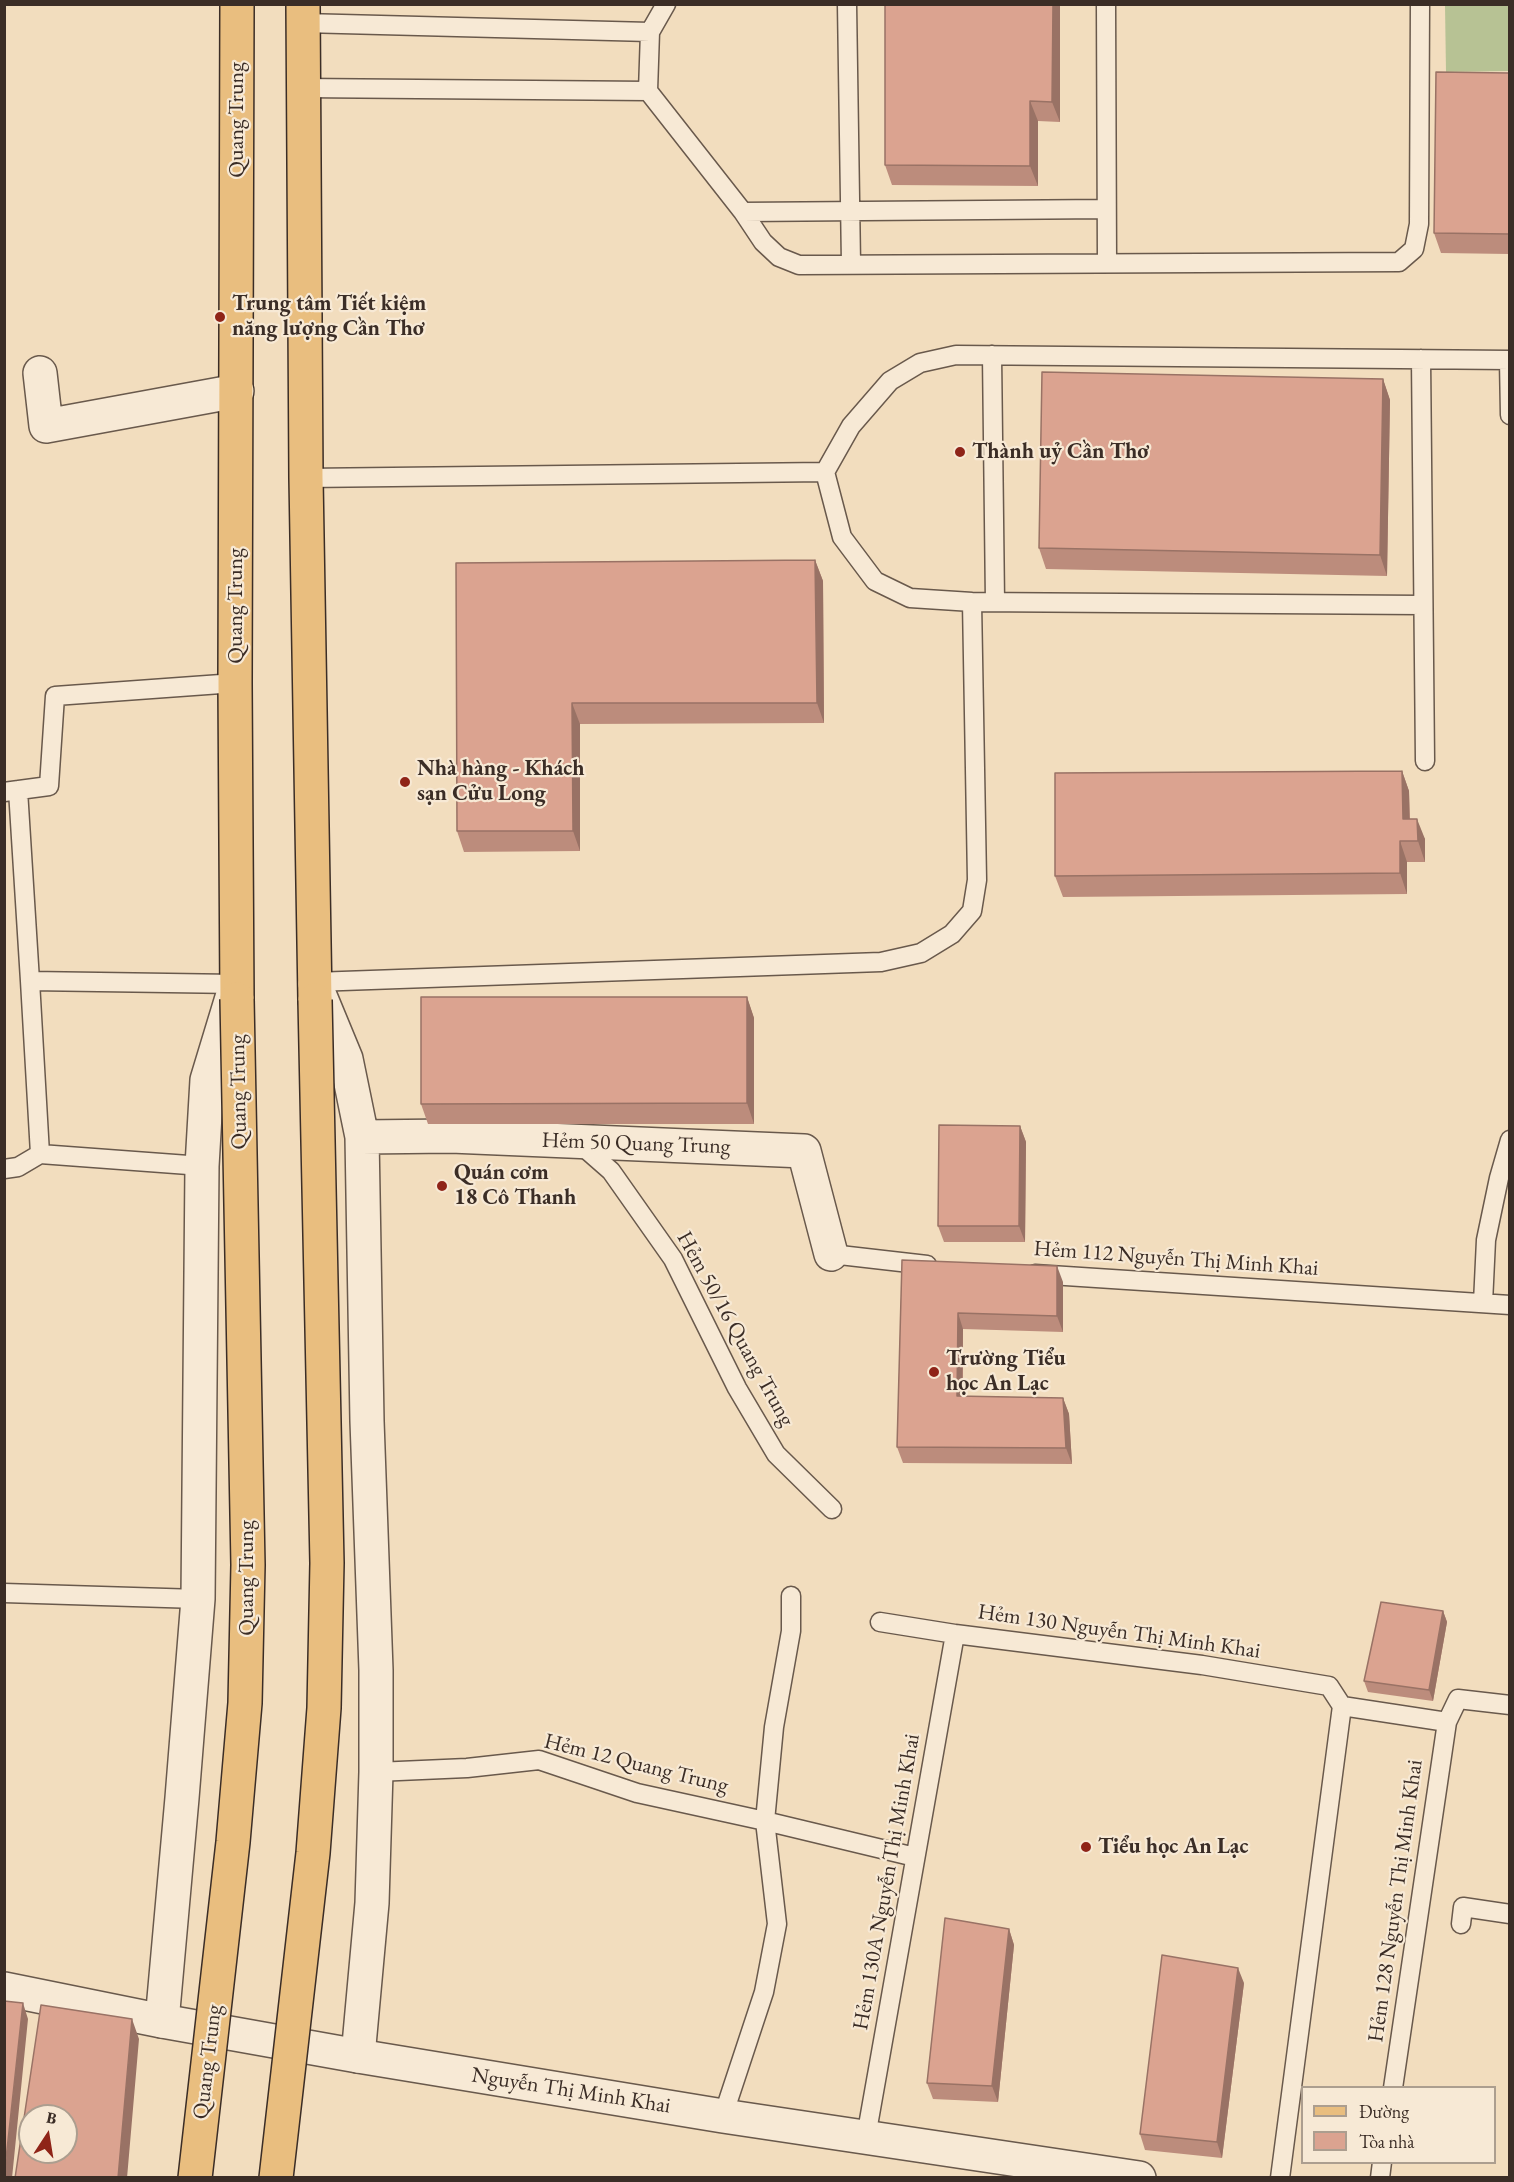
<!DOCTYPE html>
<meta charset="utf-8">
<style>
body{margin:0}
#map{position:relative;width:1514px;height:2182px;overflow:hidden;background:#f2ddbe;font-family:"EB Garamond",serif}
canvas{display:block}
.frame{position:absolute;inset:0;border:6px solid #3b2d26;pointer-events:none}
.legend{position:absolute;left:1301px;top:2086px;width:195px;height:78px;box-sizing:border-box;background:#f7e9d5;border:2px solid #ac9e8f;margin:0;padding:8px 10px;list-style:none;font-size:18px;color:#3b2d26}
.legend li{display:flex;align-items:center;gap:12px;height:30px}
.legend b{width:30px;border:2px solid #ac9e8f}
.north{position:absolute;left:18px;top:2104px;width:60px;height:60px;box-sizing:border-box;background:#f7e9d5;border:2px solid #ac9e8f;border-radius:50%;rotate:12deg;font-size:16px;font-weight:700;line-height:24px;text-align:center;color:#3b2d26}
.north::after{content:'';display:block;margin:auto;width:21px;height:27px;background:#8f2418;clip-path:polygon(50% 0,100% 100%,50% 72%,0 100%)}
</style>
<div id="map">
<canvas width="1514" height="2182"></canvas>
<div class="frame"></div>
<ul class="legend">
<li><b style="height:8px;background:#e9be7f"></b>Đường</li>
<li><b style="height:16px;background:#dba390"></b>Tòa nhà</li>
</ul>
<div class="north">B</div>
</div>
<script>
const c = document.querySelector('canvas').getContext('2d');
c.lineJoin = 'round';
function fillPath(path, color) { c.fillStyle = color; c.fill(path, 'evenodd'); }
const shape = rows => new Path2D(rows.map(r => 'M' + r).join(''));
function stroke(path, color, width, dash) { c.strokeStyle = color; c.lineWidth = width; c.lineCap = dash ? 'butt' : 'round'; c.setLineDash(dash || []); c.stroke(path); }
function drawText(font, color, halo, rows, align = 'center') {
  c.font = font + ' "EB Garamond",serif'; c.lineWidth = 4.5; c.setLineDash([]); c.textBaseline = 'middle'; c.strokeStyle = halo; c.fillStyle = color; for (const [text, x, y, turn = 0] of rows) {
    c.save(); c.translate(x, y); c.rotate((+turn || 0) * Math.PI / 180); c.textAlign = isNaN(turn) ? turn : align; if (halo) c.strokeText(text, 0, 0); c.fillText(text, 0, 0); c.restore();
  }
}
fillPath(shape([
 [1445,5,1509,5,1509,71,1446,72]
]), '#b7c294');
const service = shape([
 [666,4,650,32,648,91,743,212,763,242,779,257,799,265,1399,262,1414,249,1419,224,1420,4],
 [847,4,851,264],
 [1106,4,1107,263],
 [303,23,650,32],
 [303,88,648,91],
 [743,212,1106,209],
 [992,355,995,602],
 [1421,359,1425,761],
 [1509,360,1510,415],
 [825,472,842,537,875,581,910,598,972,602,1422,605],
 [306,478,825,472,851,426,890,381,920,363,956,355,1510,360],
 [18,790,30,981],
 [4,792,49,786,55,696,235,683],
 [314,982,881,962,921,953,952,934,972,911,977,880,972,602],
 [579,1143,611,1171,673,1259,737,1388,776,1454,832,1509],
 [40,1154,30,981,237,984],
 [4,1169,18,1167,40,1154,202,1166],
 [831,1254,927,1265],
 [1035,1274,1510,1305],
 [1483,1303,1486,1240,1499,1178,1510,1140],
 [4,1593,198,1599],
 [880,1622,955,1634,1202,1665,1329,1686,1342,1706,1280,2178],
 [1342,1706,1447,1722],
 [376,1772,467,1768,539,1760,637,1793,765,1821,915,1857],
 [1461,1924,1463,1907,1510,1914],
 [1393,2088,1447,1722,1458,1699,1510,1705],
 [723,2116,764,1992,777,1924,765,1821,774,1727,791,1631,791,1596],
 [866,2137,955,1634],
 [1380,2178,1382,2162]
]);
const minor = shape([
 [40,373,46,426,237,391],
 [315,984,346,1059,362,1137,367,1421,376,1670,376,1772,372,1903,358,2056],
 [362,1137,451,1136,804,1151,831,1254],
 [162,2021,182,1798,198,1599,202,1166,207,1080,234,991]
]);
const tertiary = shape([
 [4,1989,162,2021,358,2056,723,2116,1139,2178]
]);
const primary = shape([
 [237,4,235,683,237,999],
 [303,4,306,478,315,1000]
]);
stroke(service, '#69594c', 21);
stroke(minor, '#69594c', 36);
stroke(tertiary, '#69594c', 36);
stroke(primary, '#3b2d26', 36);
stroke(service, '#f7e9d5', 18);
stroke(minor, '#f7e9d5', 33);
stroke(tertiary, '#f7e9d5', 33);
stroke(primary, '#e9be7f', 33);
const primaryBridge = shape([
 [195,2178,233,1842,245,1703,248,1565,237,999],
 [276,2178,313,1853,324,1708,327,1563,315,1000]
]);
stroke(primaryBridge, '#3b2d26', 36, []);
stroke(primaryBridge, '#e9be7f', 33);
fillPath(shape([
 [885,4,1060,4,1060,122,1038,121,1038,186,892,185,885,165],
 [1509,73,1509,254,1441,253,1434,233],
 [1383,379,1390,400,1387,576,1046,569,1039,548],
 [815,560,823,581,824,723,580,724,580,851,464,852,457,831,456,563],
 [1402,771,1409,791,1410,819,1425,839,1425,862,1407,862,1407,894,1063,897,1055,876],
 [747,997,754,1018,754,1124,428,1124,421,1104],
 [1020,1126,1026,1142,1025,1242,944,1242,938,1226],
 [902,1260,1063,1282,1063,1332,963,1329,963,1396,1063,1398,1069,1414,1072,1464,903,1463,897,1447],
 [1443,1611,1447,1622,1433,1701,1368,1692,1364,1681],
 [1009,1929,1014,1945,998,2102,933,2099,927,2083],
 [1244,1983,1222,2158,1145,2150,1140,2134]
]), '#bc8c7c');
fillPath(shape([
 [1053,4,1060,4,1060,122,1052,102],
 [1030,101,1038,121,1038,186,1030,166],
 [1383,379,1390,400,1387,576,1380,555],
 [815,560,823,581,824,723,817,703],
 [572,703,580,724,580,851,573,831],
 [1402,771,1409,791,1410,840,1403,819],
 [1417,819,1425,839,1425,862,1418,841],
 [1400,841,1407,862,1407,894,1400,873],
 [747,997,754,1018,754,1124,747,1103],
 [1020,1126,1026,1142,1025,1242,1019,1226],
 [1057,1266,1063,1282,1063,1332,1057,1316],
 [958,1313,963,1329,962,1412,957,1396],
 [1063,1398,1069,1414,1072,1464,1066,1448],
 [1443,1611,1447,1622,1433,1701,1429,1690],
 [1009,1929,1014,1945,998,2102,992,2086],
 [1238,1968,1244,1983,1222,2158,1217,2142],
 [23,2003,28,2019,12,2178,4,2178],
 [132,2019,139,2039,127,2178,118,2178]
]), '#997265');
const building = shape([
 [885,4,1053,4,1052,102,1030,101,1030,166,885,165,885,4],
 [1436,72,1509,73,1509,234,1434,233,1436,72],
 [1042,372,1383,379,1380,555,1039,548,1042,372],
 [815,560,817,703,572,703,573,831,457,831,456,563,815,560],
 [1402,771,1403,819,1417,819,1418,841,1400,841,1400,873,1055,876,1055,773,1402,771],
 [421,997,747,997,747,1103,421,1104,421,997],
 [939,1125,1020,1126,1019,1226,938,1226,939,1125],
 [902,1260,1057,1266,1057,1316,958,1313,957,1396,1063,1398,1066,1448,897,1447,902,1260],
 [1381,1602,1443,1611,1429,1690,1364,1681,1381,1602],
 [945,1918,1009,1929,992,2086,927,2083,945,1918],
 [1162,1955,1238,1968,1217,2142,1140,2134,1162,1955],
 [4,2001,23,2003,4,2177,4,2001],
 [41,2005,132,2019,118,2178,15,2178,41,2005],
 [30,2116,66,2116,66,2152,30,2152,30,2116]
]);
fillPath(building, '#dba390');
stroke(building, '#997265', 1.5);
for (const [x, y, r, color] of [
 [220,317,6,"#8f2418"],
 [960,452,6,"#8f2418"],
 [405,782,6,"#8f2418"],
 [442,1186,6,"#8f2418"],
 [934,1372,6,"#8f2418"],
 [1086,1847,6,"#8f2418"]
]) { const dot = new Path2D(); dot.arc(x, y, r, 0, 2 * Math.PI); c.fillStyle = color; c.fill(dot); stroke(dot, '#f7e9d5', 2); }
drawText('22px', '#3b2d26', '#f7e9d5', [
 ["Quang Trung",237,120,-90],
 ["Quang Trung",236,606,-90],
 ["Quang Trung",239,1092,-91],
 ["Hẻm 50 Quang Trung",636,1144,2],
 ["Hẻm 112 Nguyễn Thị Minh Khai",1176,1259,4],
 ["Hẻm 50/16 Quang Trung",735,1329,61],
 ["Quang Trung",247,1578,-90],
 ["Hẻm 130 Nguyễn Thị Minh Khai",1119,1632,8],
 ["Hẻm 12 Quang Trung",636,1764,14],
 ["Hẻm 130A Nguyễn Thị Minh Khai",887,1882,-80],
 ["Hẻm 128 Nguyễn Thị Minh Khai",1396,1901,-82],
 ["Quang Trung",208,2062,-83],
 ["Nguyễn Thị Minh Khai",571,2091,9]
]);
drawText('bold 22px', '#3b2d26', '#f7e9d5', [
 ["Trung tâm Tiết kiệm",232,304],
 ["năng lượng Cần Thơ",232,329],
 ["Thành uỷ Cần Thơ",972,452],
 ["Nhà hàng - Khách",417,769],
 ["sạn Cửu Long",417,794],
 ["Quán cơm",454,1173],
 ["18 Cô Thanh",454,1198],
 ["Trường Tiểu",946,1359],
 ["học An Lạc",946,1384],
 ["Tiểu học An Lạc",1098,1847]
], 'left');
</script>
